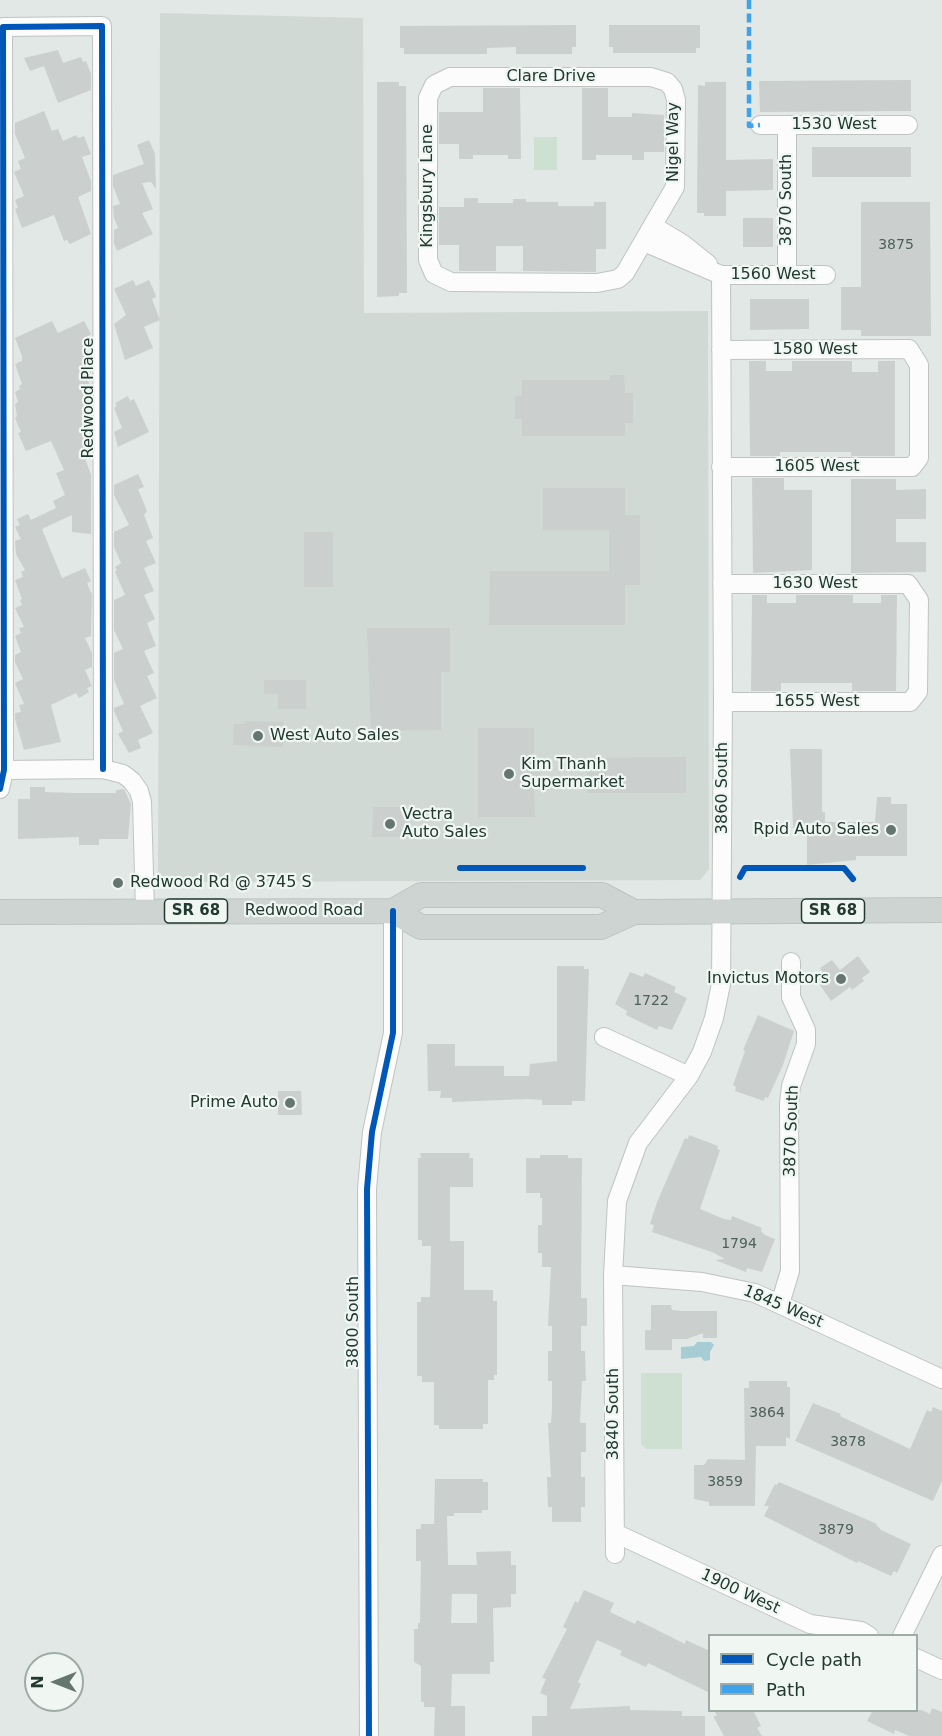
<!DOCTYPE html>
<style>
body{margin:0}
#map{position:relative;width:942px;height:1736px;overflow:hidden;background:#e2e8e5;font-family:"DejaVu Sans",sans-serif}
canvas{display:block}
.legend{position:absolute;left:708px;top:1634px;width:210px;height:78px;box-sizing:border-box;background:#f0f7f3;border:2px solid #9eaba6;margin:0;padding:8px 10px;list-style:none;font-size:18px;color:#223932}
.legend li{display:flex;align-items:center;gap:12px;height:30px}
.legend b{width:30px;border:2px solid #9eaba6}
.north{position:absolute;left:24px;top:1652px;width:60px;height:60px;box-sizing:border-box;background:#f0f7f3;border:2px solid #9eaba6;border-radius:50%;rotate:270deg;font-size:16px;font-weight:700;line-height:24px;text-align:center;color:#223932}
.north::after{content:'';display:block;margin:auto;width:21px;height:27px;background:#657671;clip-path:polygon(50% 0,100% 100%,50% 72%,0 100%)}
</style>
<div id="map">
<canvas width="942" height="1736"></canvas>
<ul class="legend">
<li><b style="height:8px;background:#0057b8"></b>Cycle path</li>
<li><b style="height:8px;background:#3ea3eb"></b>Path</li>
</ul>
<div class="north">N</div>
</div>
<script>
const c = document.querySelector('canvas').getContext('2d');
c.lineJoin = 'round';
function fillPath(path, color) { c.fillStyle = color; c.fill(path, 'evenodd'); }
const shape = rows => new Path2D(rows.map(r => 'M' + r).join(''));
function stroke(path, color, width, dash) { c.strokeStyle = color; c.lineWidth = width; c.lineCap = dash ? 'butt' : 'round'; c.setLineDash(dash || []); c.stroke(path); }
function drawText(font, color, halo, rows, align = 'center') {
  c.font = font + ' "DejaVu Sans",sans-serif'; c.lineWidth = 4.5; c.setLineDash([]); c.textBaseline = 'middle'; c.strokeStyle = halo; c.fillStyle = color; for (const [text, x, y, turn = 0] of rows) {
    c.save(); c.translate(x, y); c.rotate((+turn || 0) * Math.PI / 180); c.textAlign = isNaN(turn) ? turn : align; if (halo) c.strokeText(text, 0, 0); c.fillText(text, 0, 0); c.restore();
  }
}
fillPath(shape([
 [160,13,363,18,364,313,708,311,709,869,700,880,158,882]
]), '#d1d9d5');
fillPath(shape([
 [534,137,557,137,557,170,534,170],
 [641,1373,682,1373,682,1449,646,1449,641,1444]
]), '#cde0d2');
fillPath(shape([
 [697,1342,711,1342,714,1345,710,1352,710,1360,704,1361,701,1357,681,1359,681,1347,694,1346]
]), '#a6cdd3');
fillPath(shape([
 [576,25,576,47,572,47,572,54,516,54,516,47,487,48,487,54,404,54,404,48,400,48,400,26],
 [609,25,700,25,700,48,696,48,696,53,613,53,613,47,609,47],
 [58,50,63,63,81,57,83,62,86,61,91,74,91,90,58,103,42,61,44,66,30,71,24,58],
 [911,80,911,111,760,112,759,81],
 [377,82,399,82,399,86,406,86,407,293,399,293,399,296,377,297],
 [705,82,726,82,726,160,773,159,773,190,726,191,726,216,704,216,704,213,697,213,698,85,705,86],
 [483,88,520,88,521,159,508,159,508,155,473,155,473,159,459,159,459,144,439,144,439,112,483,112],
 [582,88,608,88,608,117,632,117,632,113,664,115,664,152,644,152,644,160,632,160,632,155,596,155,596,160,582,160],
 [44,111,52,131,58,129,63,141,76,135,78,138,84,136,91,154,82,157,91,181,91,191,78,197,91,234,70,244,67,240,64,241,54,215,22,228,15,209,18,208,15,200,24,196,14,172,21,169,18,161,25,158,15,134,15,123],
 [149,140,155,154,156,189,151,182,142,183,153,209,142,213,153,234,117,251,114,243,114,230,118,228,114,218,113,206,120,204,113,186,113,175,144,164,137,145],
 [812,147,911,147,911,177,812,177],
 [464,198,478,198,478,203,513,203,513,199,526,199,526,202,558,202,558,206,594,206,594,202,606,202,606,249,596,249,596,272,523,271,523,246,496,246,496,271,459,271,459,245,439,245,439,207,464,207],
 [861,202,930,202,931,336,861,336,861,330,841,330,841,287,861,287],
 [743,218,773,218,773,247,743,247],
 [133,280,136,286,149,280,155,293,156,297,152,299,160,320,144,327,153,348,125,360,114,324,126,315,114,289],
 [750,299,809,299,809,329,750,330],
 [52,321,58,333,84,321,91,334,83,340,91,359,91,374,86,377,91,387,86,389,87,393,84,394,91,410,91,417,86,420,91,433,91,446,82,450,91,475,91,534,72,532,72,515,42,529,62,578,85,568,91,581,87,583,92,595,91,636,85,638,92,653,92,667,85,670,92,686,87,688,89,692,79,698,76,693,51,705,61,742,24,750,15,719,15,713,21,712,19,705,24,704,15,683,23,679,15,662,15,655,21,652,15,636,21,633,19,628,24,627,15,608,22,605,20,600,22,599,15,580,23,577,21,572,25,570,16,554,15,541,21,539,15,527,20,525,17,519,28,514,31,520,56,508,53,501,65,495,56,473,64,470,51,441,26,451,18,433,21,432,15,418,17,416,15,404,18,402,15,392,20,389,19,386,22,384,15,364,22,361,22,356,15,338],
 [749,361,766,361,766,371,792,371,792,361,852,361,852,372,878,372,878,361,895,361,895,456,851,456,851,452,780,452,780,456,750,456],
 [610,375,624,375,625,393,633,393,633,423,625,423,625,436,522,436,522,419,515,419,515,396,522,396,522,380,610,380],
 [128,396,130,401,134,399,149,432,118,447,114,432,122,428,114,408,117,406,115,403],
 [138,474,144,487,138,489,147,511,144,515,153,538,146,541,156,563,144,568,154,591,144,595,155,619,147,623,156,646,144,651,154,673,147,676,157,698,140,706,153,733,138,740,141,748,129,753,118,734,123,731,114,711,114,708,124,704,114,680,114,653,123,649,114,630,114,600,125,595,115,572,117,570,115,567,121,563,114,547,114,532,129,525,114,495,114,485],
 [752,478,784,478,784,490,812,490,812,570,753,573],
 [851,479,896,479,896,490,926,489,926,519,896,519,896,542,926,542,926,572,851,573],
 [543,488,625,488,625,515,640,515,640,585,625,585,625,625,489,625,490,571,609,571,609,530,543,530],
 [304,532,333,532,333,587,304,587],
 [752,595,767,595,767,603,796,603,796,595,853,595,853,603,881,603,881,595,897,595,896,691,852,691,852,683,781,683,781,691,751,691],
 [367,628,450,628,450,672,441,672,441,730,371,731],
 [264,680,306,680,306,709,278,709,278,694,264,694],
 [245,721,284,722,283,747,233,745,234,724,245,724],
 [478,728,534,728,534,763,540,762,540,785,534,785,535,817,478,817],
 [790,749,822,749,822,812,825,812,825,822,875,822,877,797,891,797,891,804,907,804,907,856,856,856,856,860,807,865,807,828,793,828],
 [686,757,686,793,587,793,587,758],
 [30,787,45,787,45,792,75,793,116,793,116,790,124,789,131,804,128,839,99,839,99,845,79,845,79,837,18,839,18,799,30,799],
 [373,807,400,807,400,812,409,812,409,837,372,837],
 [858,956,870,972,862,978,864,981,852,990,850,987,831,1001,820,985,818,980,824,975,820,968,832,960,840,970],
 [557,966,584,966,584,969,589,969,585,1101,572,1101,572,1105,542,1105,542,1100,529,1099,452,1102,452,1098,440,1098,441,1091,428,1091,427,1044,455,1044,455,1066,504,1066,504,1076,529,1076,530,1064,557,1061],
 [630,972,643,977,645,973,676,987,674,992,687,998,672,1030,659,1026,657,1030,626,1015,627,1011,615,1004],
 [758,1015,794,1031,783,1065,768,1098,765,1097,764,1101,735,1091,736,1087,733,1085,745,1051,743,1050],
 [278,1091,301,1091,302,1115,278,1115],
 [689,1135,718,1146,717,1149,720,1150,700,1209,724,1219,731,1220,732,1216,762,1228,761,1231,765,1235,775,1239,762,1272,747,1268,746,1272,715,1260,725,1259,712,1252,652,1232,654,1225,650,1224,657,1202,685,1138,688,1139],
 [420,1153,470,1153,469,1158,473,1158,473,1187,450,1187,450,1241,464,1241,464,1290,493,1290,493,1301,497,1301,497,1375,494,1375,494,1380,488,1380,488,1424,483,1424,483,1429,439,1429,439,1425,434,1425,434,1382,422,1382,422,1376,417,1376,417,1302,421,1302,421,1297,430,1297,431,1246,422,1246,422,1240,418,1240,418,1158,421,1158],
 [540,1155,568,1155,568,1158,582,1158,581,1298,587,1298,587,1326,581,1326,581,1351,585,1351,586,1381,582,1381,580,1423,586,1423,586,1452,581,1452,581,1477,585,1477,585,1507,581,1507,581,1522,552,1522,552,1507,548,1507,547,1477,551,1477,548,1423,551,1423,552,1409,552,1381,548,1381,548,1351,552,1351,552,1326,548,1326,551,1267,542,1267,542,1253,538,1253,538,1225,542,1225,542,1198,540,1198,540,1193,526,1193,526,1158,540,1158],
 [651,1305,671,1305,672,1310,681,1311,717,1311,717,1338,703,1338,703,1333,687,1339,672,1339,672,1350,645,1350,645,1330,651,1330],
 [749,1381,787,1381,787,1387,790,1387,790,1439,786,1437,786,1446,756,1446,755,1506,709,1506,709,1502,694,1499,694,1465,704,1465,708,1459,745,1460,744,1388,749,1388],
 [813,1403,841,1414,840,1416,910,1449,927,1410,931,1412,933,1407,942,1411,942,1481,933,1501,795,1441],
 [435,1479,483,1479,483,1482,488,1482,488,1510,482,1510,482,1513,454,1513,454,1516,447,1516,448,1565,477,1565,476,1552,511,1551,511,1565,516,1565,516,1594,511,1594,511,1607,493,1608,494,1662,490,1662,490,1674,452,1674,451,1706,465,1706,465,1736,434,1736,435,1707,424,1707,424,1702,421,1702,421,1666,414,1662,414,1629,418,1629,418,1623,420,1623,421,1561,416,1561,416,1529,421,1529,421,1524,434,1524],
 [452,1594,477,1594,477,1623,451,1623],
 [779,1482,875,1523,881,1530,911,1544,897,1573,894,1571,891,1576,858,1561,857,1563,764,1516,769,1506,764,1506,775,1484,777,1485],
 [584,1590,614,1603,610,1612,635,1624,637,1620,685,1644,686,1640,710,1651,710,1693,648,1663,646,1667,620,1655,622,1651,597,1640,578,1682,581,1684,570,1709,630,1706,630,1710,682,1711,682,1716,705,1716,705,1736,532,1736,532,1716,547,1716,547,1696,540,1693,546,1679,542,1678,567,1629,563,1627,575,1601,578,1603],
 [932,1708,942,1712,942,1736,909,1736,895,1730,894,1734,867,1721,873,1710,922,1710,930,1714],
 [714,1710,753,1710,761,1726,757,1728,762,1736,724,1736,713,1716,717,1716]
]), '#cbd0ce');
const minor = shape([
 [450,77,651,77,667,82,673,89,676,100,675,187,625,273,618,279,597,283,451,282,434,274,428,260,428,98,434,85,450,77],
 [760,125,908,125],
 [787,125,787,275],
 [653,226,683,244,708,264],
 [644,242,721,275,826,275],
 [721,350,909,349,919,365,919,458,912,467,721,467],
 [722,584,908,584,919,600,918,692,910,702,723,702],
 [4,770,103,769,123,774,132,781,139,791,142,802,145,911],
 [0,789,4,770,3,27,102,26,103,769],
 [604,1037,689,1076],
 [613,1275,702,1282,755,1293,942,1379],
 [780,1304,790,1271,789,1104,791,1086,806,1044,806,1030,791,997,791,962],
 [615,1533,810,1624,861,1631,869,1636],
 [615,1554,613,1275,617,1201,638,1143,689,1076,702,1052,714,1018,721,984,723,702,721,275],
 [902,1636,942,1555],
 [916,1658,942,1670],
 [369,1736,367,1189,372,1132,393,1033,393,911]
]);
const major = shape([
 [393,911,421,927,601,927,634,912,942,910],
 [0,912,393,911,421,895,602,895,634,912]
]);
stroke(minor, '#bfc4c2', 20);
stroke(major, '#bcc4c1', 26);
stroke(minor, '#fbfcfb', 18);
stroke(major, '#ced4d2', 24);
stroke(shape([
 [749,0,749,126,760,125]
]), '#3ea3eb', 4.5, [9, 4.5]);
stroke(shape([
 [0,789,4,770,3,27,102,26,103,769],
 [460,868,583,868],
 [740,877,745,868,844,868,853,879],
 [369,1736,367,1189,372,1132,393,1033,393,911]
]), '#0057b8', 6);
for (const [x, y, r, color] of [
 [258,736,6,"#657671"],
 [509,774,6,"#657671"],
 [390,824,6,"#657671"],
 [891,830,6,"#657671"],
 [118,883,6,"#657671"],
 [841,979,6,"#657671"],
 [290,1103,6,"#657671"]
]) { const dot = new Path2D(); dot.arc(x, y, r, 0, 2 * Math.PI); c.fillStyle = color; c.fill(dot); stroke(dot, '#f0f7f3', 2); }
drawText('14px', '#4d605a', null, [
 ["3875",896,245],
 ["1722",651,1001],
 ["1794",739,1244],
 ["3864",767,1413],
 ["3878",848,1442],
 ["3859",725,1482],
 ["3879",836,1530]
]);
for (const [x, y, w] of [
 [196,911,63],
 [833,911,63]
]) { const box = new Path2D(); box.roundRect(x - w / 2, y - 12, w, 24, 4.5); c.fillStyle = '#f0f7f3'; c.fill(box); stroke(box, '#223932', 1.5); }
drawText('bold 15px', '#223932', null, [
 ["SR 68",196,911],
 ["SR 68",833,911]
]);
drawText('16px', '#223932', '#f0f7f3', [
 ["Clare Drive",551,77],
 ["1530 West",834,125],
 ["Nigel Way",674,142,-90],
 ["Kingsbury Lane",428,186,-90],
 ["3870 South",787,200,-90],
 ["1560 West",773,275],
 ["1580 West",815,350],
 ["Redwood Place",89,398,-90],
 ["1605 West",817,467],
 ["1630 West",815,584],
 ["1655 West",817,702],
 ["3860 South",723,788,-90],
 ["Redwood Road",304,911],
 ["3870 South",792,1131,-88],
 ["1845 West",783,1307,23],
 ["3800 South",354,1322,-90],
 ["3840 South",614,1414,-90],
 ["1900 West",740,1592,25]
]);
drawText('16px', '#223932', '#f0f7f3', [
 ["West Auto Sales",270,736],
 ["Kim Thanh",521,765],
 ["Supermarket",521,783],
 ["Vectra",402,815],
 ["Auto Sales",402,833],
 ["Rpid Auto Sales",879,830,"right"],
 ["Redwood Rd @ 3745 S",130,883],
 ["Invictus Motors",829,979,"right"],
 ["Prime Auto",278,1103,"right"]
], 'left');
</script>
